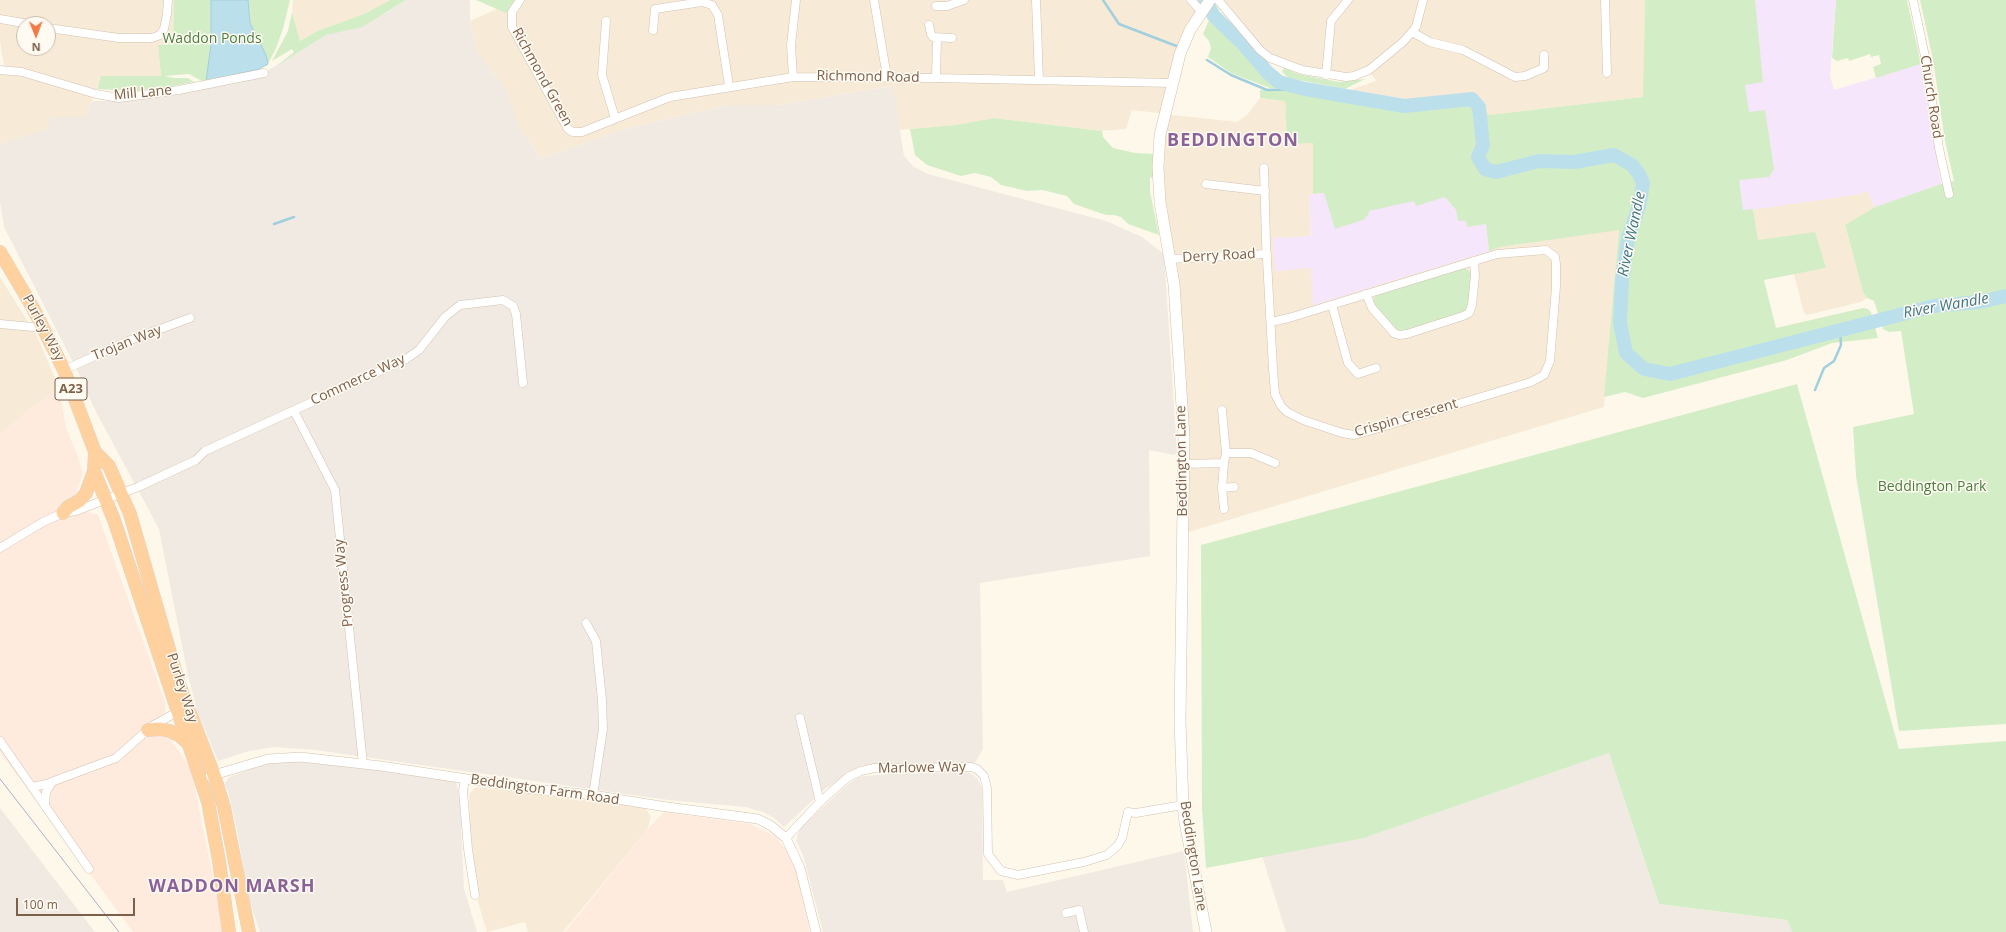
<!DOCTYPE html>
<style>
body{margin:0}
#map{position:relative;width:2006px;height:932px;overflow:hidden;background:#fef8ea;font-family:"Open Sans",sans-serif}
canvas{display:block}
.north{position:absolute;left:16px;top:16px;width:40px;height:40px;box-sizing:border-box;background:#fffbf3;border:1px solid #cbbdaf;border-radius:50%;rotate:179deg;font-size:11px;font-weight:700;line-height:16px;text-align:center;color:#7d604a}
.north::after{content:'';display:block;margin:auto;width:14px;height:18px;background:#f17b47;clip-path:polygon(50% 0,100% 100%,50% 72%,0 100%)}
.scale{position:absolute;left:16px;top:898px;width:119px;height:18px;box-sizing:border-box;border:2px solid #7d604a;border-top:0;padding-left:5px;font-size:12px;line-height:14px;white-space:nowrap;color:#7d604a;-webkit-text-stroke:3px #fffbf3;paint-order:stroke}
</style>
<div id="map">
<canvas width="2006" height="932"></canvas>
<div class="north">N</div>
<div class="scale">100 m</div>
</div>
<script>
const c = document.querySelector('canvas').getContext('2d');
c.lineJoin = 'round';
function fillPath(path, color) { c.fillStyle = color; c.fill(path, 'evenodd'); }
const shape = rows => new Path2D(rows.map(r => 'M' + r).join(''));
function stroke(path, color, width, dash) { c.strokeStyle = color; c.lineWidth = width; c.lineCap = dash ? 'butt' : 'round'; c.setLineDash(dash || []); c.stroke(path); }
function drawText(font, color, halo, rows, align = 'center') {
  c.font = font + ' "Open Sans",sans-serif'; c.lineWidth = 3; c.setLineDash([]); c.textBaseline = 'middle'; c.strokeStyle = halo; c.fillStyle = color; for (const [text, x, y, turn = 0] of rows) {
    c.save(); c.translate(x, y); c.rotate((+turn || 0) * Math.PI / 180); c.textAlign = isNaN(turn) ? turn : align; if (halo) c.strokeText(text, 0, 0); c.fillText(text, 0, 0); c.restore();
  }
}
fillPath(shape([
 [0,0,174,0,173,44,158,45,161,76,101,76,86,117,50,117,49,129,0,144,0,66,4,66,0,41],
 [24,24,48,24,48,48,24,48],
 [293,0,390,0,364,14,317,31,300,41,292,12],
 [517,0,1210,0,1199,14,1165,114,1237,122,1247,115,1260,98,1285,101,1287,144,1313,142,1313,194,1309,195,1313,304,1500,247,1619,229,1604,407,1182,534,1176,318,1161,210,1165,114,1132,110,1126,129,1102,131,994,118,956,125,900,130,892,86,779,105,729,105,625,129,540,159,526,135,523,137,507,92,476,49,470,21],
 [1218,0,1645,0,1644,97,1489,115,1472,99,1404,106,1339,94,1376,81,1369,70,1346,77,1270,58],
 [1864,190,1868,193,1875,207,1845,226,1863,292,1867,298,1861,302,1807,315,1804,313,1794,274,1826,268,1758,240,1753,209,1860,194],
 [0,277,37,336,59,387,0,434],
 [476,787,645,807,651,817,647,830,563,932,528,932,525,922,487,932,478,902,471,846,469,794]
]), '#f7ebd8');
fillPath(shape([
 [59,387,66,428,78,457,83,474,75,494,82,510,98,515,165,702,167,734,191,769,224,932,133,932,0,752,0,434],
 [664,812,750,824,775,836,789,853,797,872,810,932,565,932,647,830]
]), '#ffeade');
fillPath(shape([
 [406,0,470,0,470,21,476,49,507,92,523,136,526,135,540,159,625,129,729,105,779,105,893,86,904,156,914,167,928,174,1106,221,1142,237,1164,254,1177,453,1174,455,1149,450,1150,556,980,583,983,749,975,763,863,765,825,789,784,827,774,818,763,812,746,807,668,800,315,750,274,747,249,751,218,761,198,713,188,676,159,529,95,410,80,376,4,227,0,202,0,144,48,129,50,117,86,117,92,101,128,101,161,96,264,73,326,35,386,13],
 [1609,753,1659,904,1787,920,1792,932,1286,932,1262,856,1364,838],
 [303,759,456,780,460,801,464,889,477,932,260,932,248,896,237,830,228,791,224,785,229,777,254,768,278,761],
 [956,772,970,773,977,778,982,788,983,880,1003,880,1007,892,1184,851,1193,932,823,932,803,855,796,841,800,828,847,785,858,777,888,774],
 [0,808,95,932,0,932]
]), '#f0eae3');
fillPath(shape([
 [1645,0,1836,0,1830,76,1834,90,1921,64,1941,184,1875,207,1868,193,1864,191,1860,194,1654,224],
 [1437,177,1447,200,1466,221,1467,226,1486,224,1489,251,1313,305,1311,268,1275,271,1273,238,1311,236,1309,195]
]), '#f5e6fb');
fillPath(shape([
 [174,0,290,0,283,29,276,48,268,64,259,69,202,81,189,74,164,76,175,78,188,78,194,82,157,89,135,91,97,89,101,76,161,76,158,45,173,44],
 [390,0,406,0,362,27,326,35,275,67,294,52,292,49,272,61,288,31,292,12,300,41,317,31,364,14],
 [476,0,517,0,506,13],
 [1645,0,1755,0,1763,82,1745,85,1749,112,1765,110,1774,169,1769,177,1739,180,1743,210,1753,209,1758,240,1815,232,1826,268,1764,280,1776,328,1863,308,1868,309,1871,312,1878,338,1832,343,1787,360,1643,398,1625,392,1604,397,1619,230,1500,247,1489,251,1486,224,1467,227,1466,221,1458,221,1456,210,1445,197,1416,206,1414,201,1369,211,1368,216,1365,217,1366,219,1335,229,1324,193,1313,194,1313,143,1287,144,1285,101,1260,98,1260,90,1305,89,1404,106,1472,99,1489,115,1643,97],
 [1836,0,1907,0,1921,64,1876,78,1873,67,1881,64,1879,55,1871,57,1870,54,1849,61,1848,58,1837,61,1832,58],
 [1920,0,2006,0,2006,724,1899,731,1856,476,1853,427,1914,414,1901,331,1889,332,1883,329,1874,301,1867,298,1863,292,1845,225,1875,207,1941,184,1954,181,1945,141,1933,60],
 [1210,18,1248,53,1272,82,1287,88,1270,88,1231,73,1208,57,1211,48,1209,41,1203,34],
 [1284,68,1298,74,1339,82,1365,79,1345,89,1289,78,1282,72],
 [994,118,1102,131,1103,137,1113,148,1135,153,1154,154,1155,176,1150,178,1150,192,1159,235,1128,224,1121,217,1114,215,1106,215,1074,204,1067,196,1042,190,1027,191,1001,185,991,177,975,173,961,176,927,165,915,155,910,129,956,125],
 [1463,268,1467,269,1471,274,1469,305,1467,310,1461,314,1399,332,1375,307,1373,301,1376,295],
 [1797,384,1899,749,2006,741,2006,932,1792,932,1787,920,1659,904,1609,753,1364,838,1206,868,1202,808,1201,545]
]), '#d3eec6');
const water = shape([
 [211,0,248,0,250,23,266,55,268,64,259,69,206,81,211,45,211,0]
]);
fillPath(water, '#bce0eb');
stroke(water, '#a1cfdd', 1);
stroke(shape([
 [1103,0,1119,24,1179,47],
 [1207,60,1231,75,1267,90,1305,89],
 [274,224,294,217],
 [1815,390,1824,368,1834,361,1841,345,1840,329]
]), '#a1cfdd', 2.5);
stroke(shape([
 [1205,0,1214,16,1244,45,1267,72,1279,82,1305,89,1404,106,1472,99,1479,107,1483,145,1478,157,1485,169,1496,172,1539,161,1574,162,1614,155,1632,165,1639,174,1643,183,1640,203,1628,238,1622,281,1620,323,1626,353,1644,369,1670,374,1934,306,1979,302,2006,296]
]), '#bce0eb', 14);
const minor = shape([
 [520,0,512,12,512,27,568,129,573,132,582,132,670,97,793,77,936,78,1172,83],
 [874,0,887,77],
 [1036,0,1039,80],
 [1191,0,1201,11],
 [1218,0,1260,50,1270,58,1302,70,1346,77,1354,76,1369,70,1403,42,1416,27,1423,0],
 [1605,0,1607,73],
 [1913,0,1926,61,1939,148,1949,194],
 [936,6,947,6,964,0],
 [0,19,29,24],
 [606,21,602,75,615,118],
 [929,25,931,34,933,37,952,38],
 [48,28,119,38,152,38,160,35,164,29,167,14,168,0],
 [653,30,655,9,702,2,712,5,718,15,729,86],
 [1412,32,1430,42,1463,50,1515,77,1525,76,1544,68,1544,55],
 [0,70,22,72,96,94,119,98,179,90,264,73],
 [1326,75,1331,21,1348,0],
 [793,77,791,45,796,0],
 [936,78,937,38],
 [1264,168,1266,242,1273,369,1275,394,1281,406,1287,412,1303,420,1342,433,1354,435,1369,431,1531,382,1544,375,1550,361,1556,287,1556,264,1555,257,1546,250,1497,254,1289,318,1271,322],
 [1206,184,1265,191],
 [1171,259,1267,254],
 [1366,294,1372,308,1394,333,1399,335,1407,334,1463,316,1469,313,1472,305,1475,275,1474,261],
 [1332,305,1348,363,1358,374,1376,368],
 [0,324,44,328],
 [64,370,128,341,190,318],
 [1222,410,1226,453,1224,463],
 [294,411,335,490,363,764],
 [1226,453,1251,453,1275,463],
 [1184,464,1224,463,1222,488,1234,487],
 [1222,488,1224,509],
 [0,548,43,522,63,513,76,511,138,487,196,460,205,451,406,359,419,350,445,317,460,305,503,300,513,306,516,314,523,383],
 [586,623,596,641,602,700,603,729,593,795],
 [800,718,820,802],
 [0,741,89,869],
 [465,779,463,791,468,849,475,895],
 [33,787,46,784,116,758,152,726,181,710],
 [45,806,46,792,52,782],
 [786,838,820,802,848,777,861,771,874,768,971,767,977,769,984,776,987,788,988,854,1001,871,1018,875,1084,862,1107,855,1118,845,1122,838,1128,812,1136,813,1183,805],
 [1066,913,1079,910,1084,932]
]);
const tertiary = shape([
 [210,776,268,759,300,757,381,766,533,789,593,795,660,806,758,819,770,825,786,838,800,868,816,932]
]);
const secondary = shape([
 [1206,932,1185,822,1183,805,1180,721,1184,437,1174,284,1160,202,1158,167,1160,135,1180,54,1190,30,1210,0]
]);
const trunk = shape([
 [0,252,33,308,64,370,95,452,94,471,114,520,208,802,219,861,229,932],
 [95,452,109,466,130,514,179,684,214,775,224,807,249,932],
 [63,513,68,507,79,501,86,493,94,471],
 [148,730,160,729,170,731,180,736,190,745]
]);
stroke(minor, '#d3c1ae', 9);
stroke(tertiary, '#d3c1ae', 10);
stroke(secondary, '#d6c2ab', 12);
stroke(trunk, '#ddd6d0', 14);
stroke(minor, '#fff', 8);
stroke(tertiary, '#fff', 9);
stroke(secondary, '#fff', 11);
stroke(trunk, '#fed19f', 13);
stroke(shape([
 [0,779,119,932]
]), '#bda6cb', 1);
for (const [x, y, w] of [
 [71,389,32]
]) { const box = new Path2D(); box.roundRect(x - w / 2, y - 11, w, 22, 3); c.fillStyle = '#fffbf3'; c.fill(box); stroke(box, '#7d604a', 1); }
drawText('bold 13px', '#7d604a', null, [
 ["A23",71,389]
]);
drawText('14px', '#4b7d3e', '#fffbf3', [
 ["Waddon Ponds",212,39],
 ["Beddington Park",1932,487]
]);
drawText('14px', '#7d604a', '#fffbf3', [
 ["Richmond Green",542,77,61],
 ["Richmond Road",868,77,1],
 ["Mill Lane",143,93,-5],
 ["Church Road",1931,97,81],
 ["Derry Road",1219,256,-3],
 ["Purley Way",43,328,62],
 ["Trojan Way",127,343,-22],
 ["Commerce Way",358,380,-25],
 ["Crispin Crescent",1406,418,-16],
 ["Beddington Lane",1182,461,-91],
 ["Progress Way",344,583,-96],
 ["Purley Way",182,688,72],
 ["Marlowe Way",922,768,-1],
 ["Beddington Farm Road",545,790,8],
 ["Beddington Lane",1193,856,81]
]);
drawText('italic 15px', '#3e778a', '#fffbf3', [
 ["River Wandle",1632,234,-78],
 ["River Wandle",1946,306,-10]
]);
c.letterSpacing = '1px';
drawText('bold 18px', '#8b6298', '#fffbf3', [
 ["BEDDINGTON",1233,141],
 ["WADDON MARSH",232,887]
]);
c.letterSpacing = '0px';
</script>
